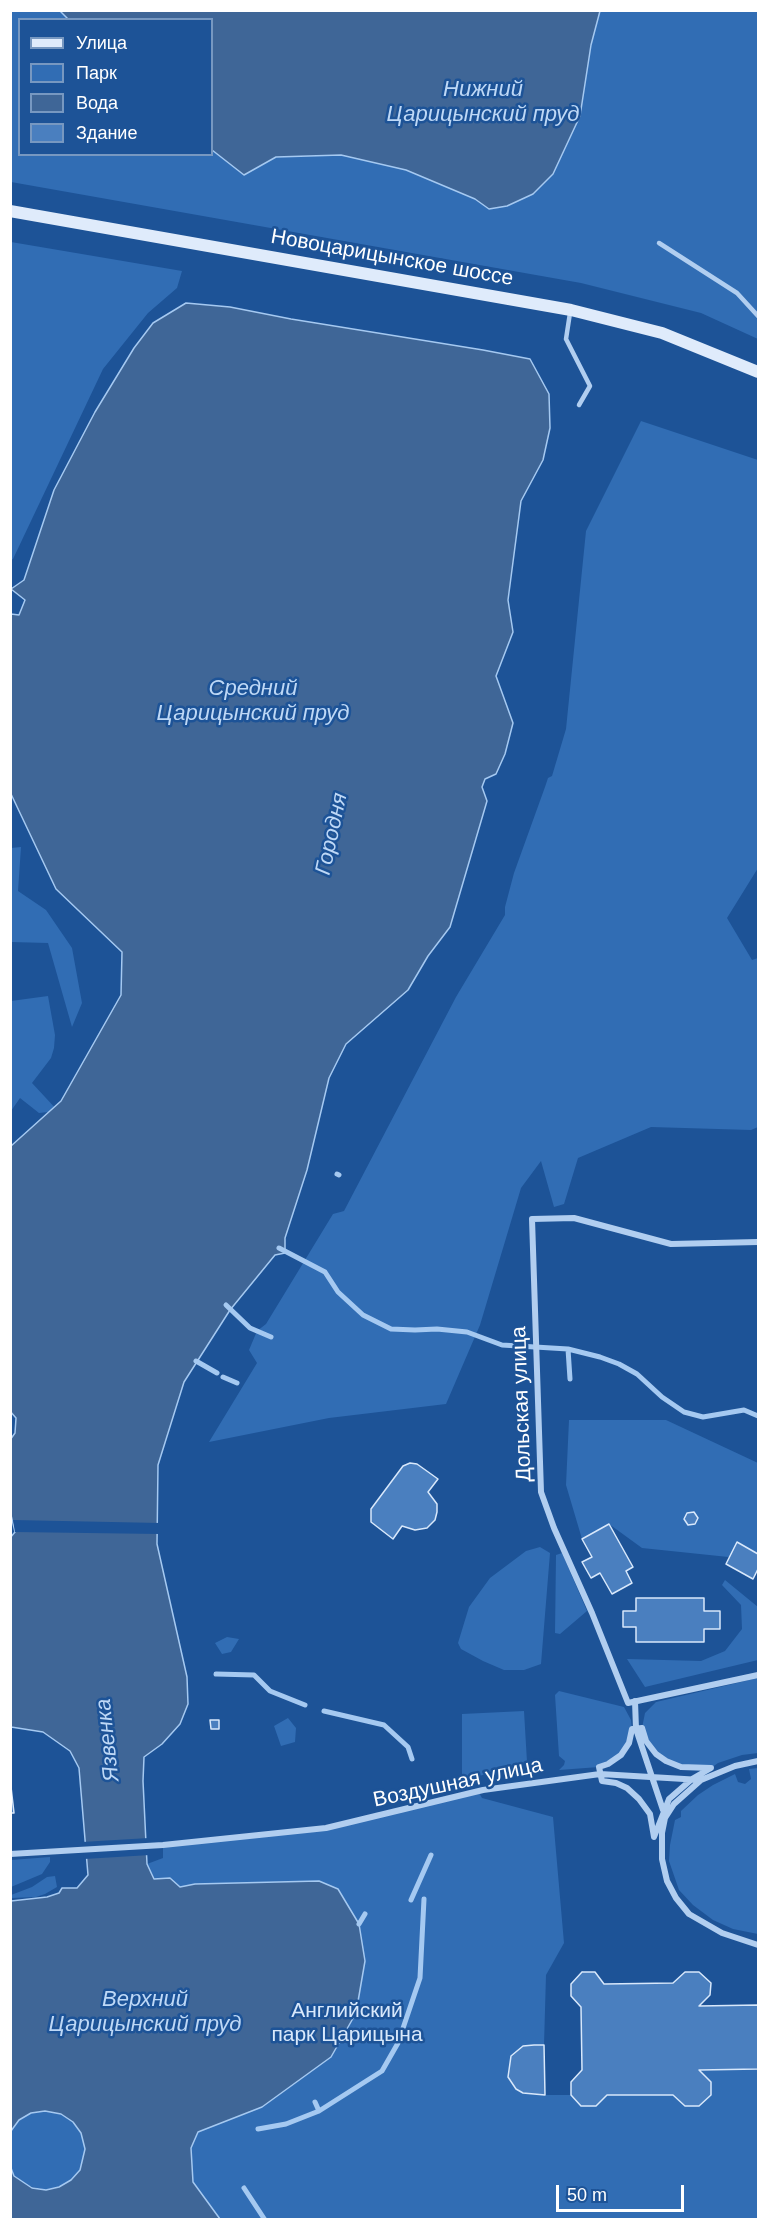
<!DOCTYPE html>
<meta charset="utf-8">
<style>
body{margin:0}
#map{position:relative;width:769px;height:2230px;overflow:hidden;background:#1d5397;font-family:Arial,sans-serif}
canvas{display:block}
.frame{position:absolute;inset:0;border:12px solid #fff;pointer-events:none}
.legend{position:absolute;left:18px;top:18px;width:195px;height:138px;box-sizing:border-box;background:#1d5397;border:2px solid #7798c1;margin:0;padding:8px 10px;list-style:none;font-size:18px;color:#fff}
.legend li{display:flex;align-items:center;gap:12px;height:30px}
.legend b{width:30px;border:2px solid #7798c1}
.scale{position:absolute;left:556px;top:2185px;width:128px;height:27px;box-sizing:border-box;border:3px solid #fff;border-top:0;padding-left:8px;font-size:18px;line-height:21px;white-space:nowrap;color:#fff;-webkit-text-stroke:4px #1d5397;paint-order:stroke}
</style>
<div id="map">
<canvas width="769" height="2230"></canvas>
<div class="frame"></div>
<ul class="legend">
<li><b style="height:8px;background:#dfebfb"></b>Улица</li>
<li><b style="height:16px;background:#316db4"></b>Парк</li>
<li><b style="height:16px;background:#3f6697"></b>Вода</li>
<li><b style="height:16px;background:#4a7fbf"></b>Здание</li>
</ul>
<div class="scale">50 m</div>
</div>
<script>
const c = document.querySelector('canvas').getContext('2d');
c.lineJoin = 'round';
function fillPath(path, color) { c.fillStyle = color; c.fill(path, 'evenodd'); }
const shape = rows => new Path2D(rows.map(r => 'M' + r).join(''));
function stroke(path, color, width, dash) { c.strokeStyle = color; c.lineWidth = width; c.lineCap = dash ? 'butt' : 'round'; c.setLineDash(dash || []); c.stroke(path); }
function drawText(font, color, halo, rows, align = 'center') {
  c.font = font + ' Arial,sans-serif'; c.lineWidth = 5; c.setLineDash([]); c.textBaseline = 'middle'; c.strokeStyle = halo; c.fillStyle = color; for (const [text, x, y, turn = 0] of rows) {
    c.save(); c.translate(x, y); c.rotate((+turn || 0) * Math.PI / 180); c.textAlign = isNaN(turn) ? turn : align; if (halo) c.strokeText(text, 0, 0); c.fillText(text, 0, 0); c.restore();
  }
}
fillPath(shape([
 [10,11,758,11,758,339,701,313,581,283,11,182],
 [20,20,212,20,212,154,20,154],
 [11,242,182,271,177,288,148,313,103,369,13,559,11,560],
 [641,421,758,460,758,868,727,918,752,960,758,958,758,1127,751,1130,651,1127,578,1158,564,1204,554,1207,541,1161,521,1188,480,1325,446,1404,329,1418,209,1442,257,1363,249,1350,257,1331,266,1324,333,1214,344,1211,456,997,505,915,505,907,514,873,545,787,548,778,552,776,566,729,586,531],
 [21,847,18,891,46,910,72,948,82,1003,72,1027,48,943,11,942,11,848],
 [48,996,55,1035,54,1048,51,1058,32,1083,58,1111,39,1113,20,1098,11,1111,11,1001],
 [569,1420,666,1420,758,1463,758,1556,738,1558,642,1548,609,1524,582,1539,566,1485],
 [540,1547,550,1553,541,1664,524,1670,504,1670,483,1661,461,1649,458,1643,469,1607,490,1578,526,1551],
 [562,1553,587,1611,560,1634,555,1633,556,1555],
 [725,1580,758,1607,758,1660,645,1687,627,1659,701,1661,725,1651,742,1629,741,1605,722,1585],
 [227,1637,239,1639,231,1652,222,1654,215,1643],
 [758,1678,758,1753,742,1755,718,1763,711,1768,681,1767,656,1754,642,1728,645,1713,656,1702],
 [559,1691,624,1707,631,1720,632,1729,625,1750,599,1767,559,1770,564,1765,565,1761,559,1756,555,1695],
 [524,1711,527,1762,462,1781,462,1714],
 [288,1718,296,1728,295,1742,281,1746,274,1726],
 [758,1768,758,1934,733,1929,713,1920,693,1905,679,1890,669,1861,670,1845,675,1820,681,1817,681,1811,698,1795,713,1785,735,1774,738,1782,745,1784,751,1779,749,1769],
 [478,1791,482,1798,553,1817,564,1943,546,1975,544,2045,545,2095,571,2095,582,2106,596,2106,607,2095,673,2095,711,2083,699,2070,758,2069,758,2219,105,2220,147,1864,163,1858,163,1845,326,1828],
 [50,1857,50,1862,42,1874,11,1887,11,1860],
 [55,1876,57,1887,45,1894,36,1897,11,1898,11,1895,32,1887,47,1877],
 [45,2111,61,2114,73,2122,81,2133,85,2148,80,2170,71,2180,59,2187,46,2190,25,2185,14,2176,11,2168,11,2130,19,2120,31,2113]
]), '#316db4');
const water = shape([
 [60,11,600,11,591,45,580,116,553,174,533,194,507,206,489,209,475,199,406,170,341,155,276,157,244,175,212,150,212,20,68,19,60,11],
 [186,303,230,307,291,319,483,350,530,359,549,394,550,428,543,460,521,501,508,600,513,632,496,676,513,723,505,754,496,774,485,779,482,787,487,801,450,927,428,956,408,990,346,1044,329,1078,307,1170,285,1238,285,1253,275,1255,230,1310,184,1382,158,1465,157,1544,187,1677,188,1704,180,1724,162,1744,144,1757,143,1781,147,1864,154,1879,170,1878,180,1887,195,1884,319,1881,338,1889,359,1924,365,1961,356,2013,331,2057,262,2107,198,2132,191,2148,193,2182,220,2219,11,2219,11,2168,14,2176,32,2188,46,2190,59,2187,71,2180,80,2170,85,2149,81,2133,73,2122,61,2114,45,2111,31,2113,19,2120,11,2131,11,1901,47,1897,59,1893,62,1888,77,1888,88,1875,79,1768,70,1751,43,1732,11,1727,10,1538,15,1532,10,1511,10,1440,15,1433,16,1418,10,1411,11,1146,61,1101,121,995,122,952,56,889,11,794,11,614,19,615,25,600,11,589,24,580,54,490,95,412,134,348,153,323,186,303]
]);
fillPath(water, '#3f6697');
stroke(water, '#a5c9f1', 1.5);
fillPath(shape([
 [13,1520,160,1523,160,1534,15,1532],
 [149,1838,150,1855,84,1859,82,1842]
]), '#1d5397');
stroke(shape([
 [337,1174,339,1175],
 [279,1248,325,1272,338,1292,363,1315,391,1329,415,1330,437,1329,467,1332,502,1345,568,1349,600,1357,619,1364,637,1374,662,1397,684,1412,703,1417,744,1410,758,1416],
 [226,1305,250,1328,271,1337],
 [568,1349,570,1379],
 [196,1361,217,1373],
 [223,1377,237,1383],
 [216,1674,254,1675,270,1691,305,1705],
 [324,1711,384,1725,408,1747,412,1759],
 [411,1900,431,1855],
 [359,1924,365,1914],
 [319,2111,382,2071,398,2043,420,1978,424,1899],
 [258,2129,286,2124,319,2111,315,2102],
 [244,2188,265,2220]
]), '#a5c9f1', 5);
const building = shape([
 [410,1463,417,1464,438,1479,428,1492,437,1504,437,1512,435,1520,427,1528,415,1530,402,1526,393,1539,371,1522,371,1509,403,1466,410,1463],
 [694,1512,698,1518,695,1524,688,1525,684,1519,687,1513,694,1512],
 [609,1524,633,1567,626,1571,632,1583,612,1594,600,1573,591,1578,582,1562,592,1557,582,1539,609,1524],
 [737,1542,758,1554,758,1569,753,1579,726,1564,737,1542],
 [636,1598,704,1598,704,1611,720,1611,720,1629,704,1629,704,1642,636,1642,636,1627,623,1627,623,1611,636,1611,636,1598],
 [210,1720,219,1720,219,1729,211,1729,210,1720],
 [10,1778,14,1813,10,1813,10,1778],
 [582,1972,595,1972,604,1984,673,1983,685,1972,699,1972,711,1983,710,1995,699,2006,758,2005,758,2069,699,2070,711,2082,711,2095,699,2106,685,2106,673,2095,607,2095,596,2106,581,2106,571,2095,571,2082,582,2070,581,2007,571,1996,571,1984,582,1972],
 [534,2045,544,2045,545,2095,523,2093,516,2089,508,2077,511,2056,523,2046,534,2045]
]);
fillPath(building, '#4a7fbf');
stroke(building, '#d8e8fb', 1.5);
stroke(shape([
 [659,243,737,293,758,316],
 [570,313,566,339,590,386,579,405]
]), '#b1cef0', 4.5);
stroke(shape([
 [758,1242,671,1244,574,1218,532,1219,541,1492,554,1528,592,1613,628,1703,758,1675],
 [635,1701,636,1729,663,1810],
 [642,1728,646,1741,656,1754,666,1761,681,1767,711,1768,692,1779,669,1799,654,1837,650,1814,639,1799,627,1788,616,1783,602,1781,599,1767,608,1764,621,1755,629,1743,632,1729,642,1728],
 [701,1780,674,1804,665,1818,662,1833,662,1859,667,1881,676,1898,689,1914,722,1933,758,1945],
 [10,1854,163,1845,326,1828,483,1790,600,1774,701,1780,735,1766,758,1761]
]), '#b1cef0', 6);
stroke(shape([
 [10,211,571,310,662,333,758,372]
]), '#dfebfb', 12);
drawText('21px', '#fff', '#1d5397', [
 ["Новоцарицынское шоссе",392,258,10],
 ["Дольская улица",522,1404,-92],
 ["Воздушная улица",458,1783,-12]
]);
drawText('21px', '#d8e8fb', '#1d5397', [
 ["Английский",347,2011],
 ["парк Царицына",347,2035]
]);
drawText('italic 22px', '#bed8f6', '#1d5397', [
 ["Нижний",483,90],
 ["Царицынский пруд",483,115],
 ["Средний",253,689],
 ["Царицынский пруд",253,714],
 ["Городня",332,834,-78],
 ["Язвенка",108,1740,-96],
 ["Верхний",145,2000],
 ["Царицынский пруд",145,2025]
]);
</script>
